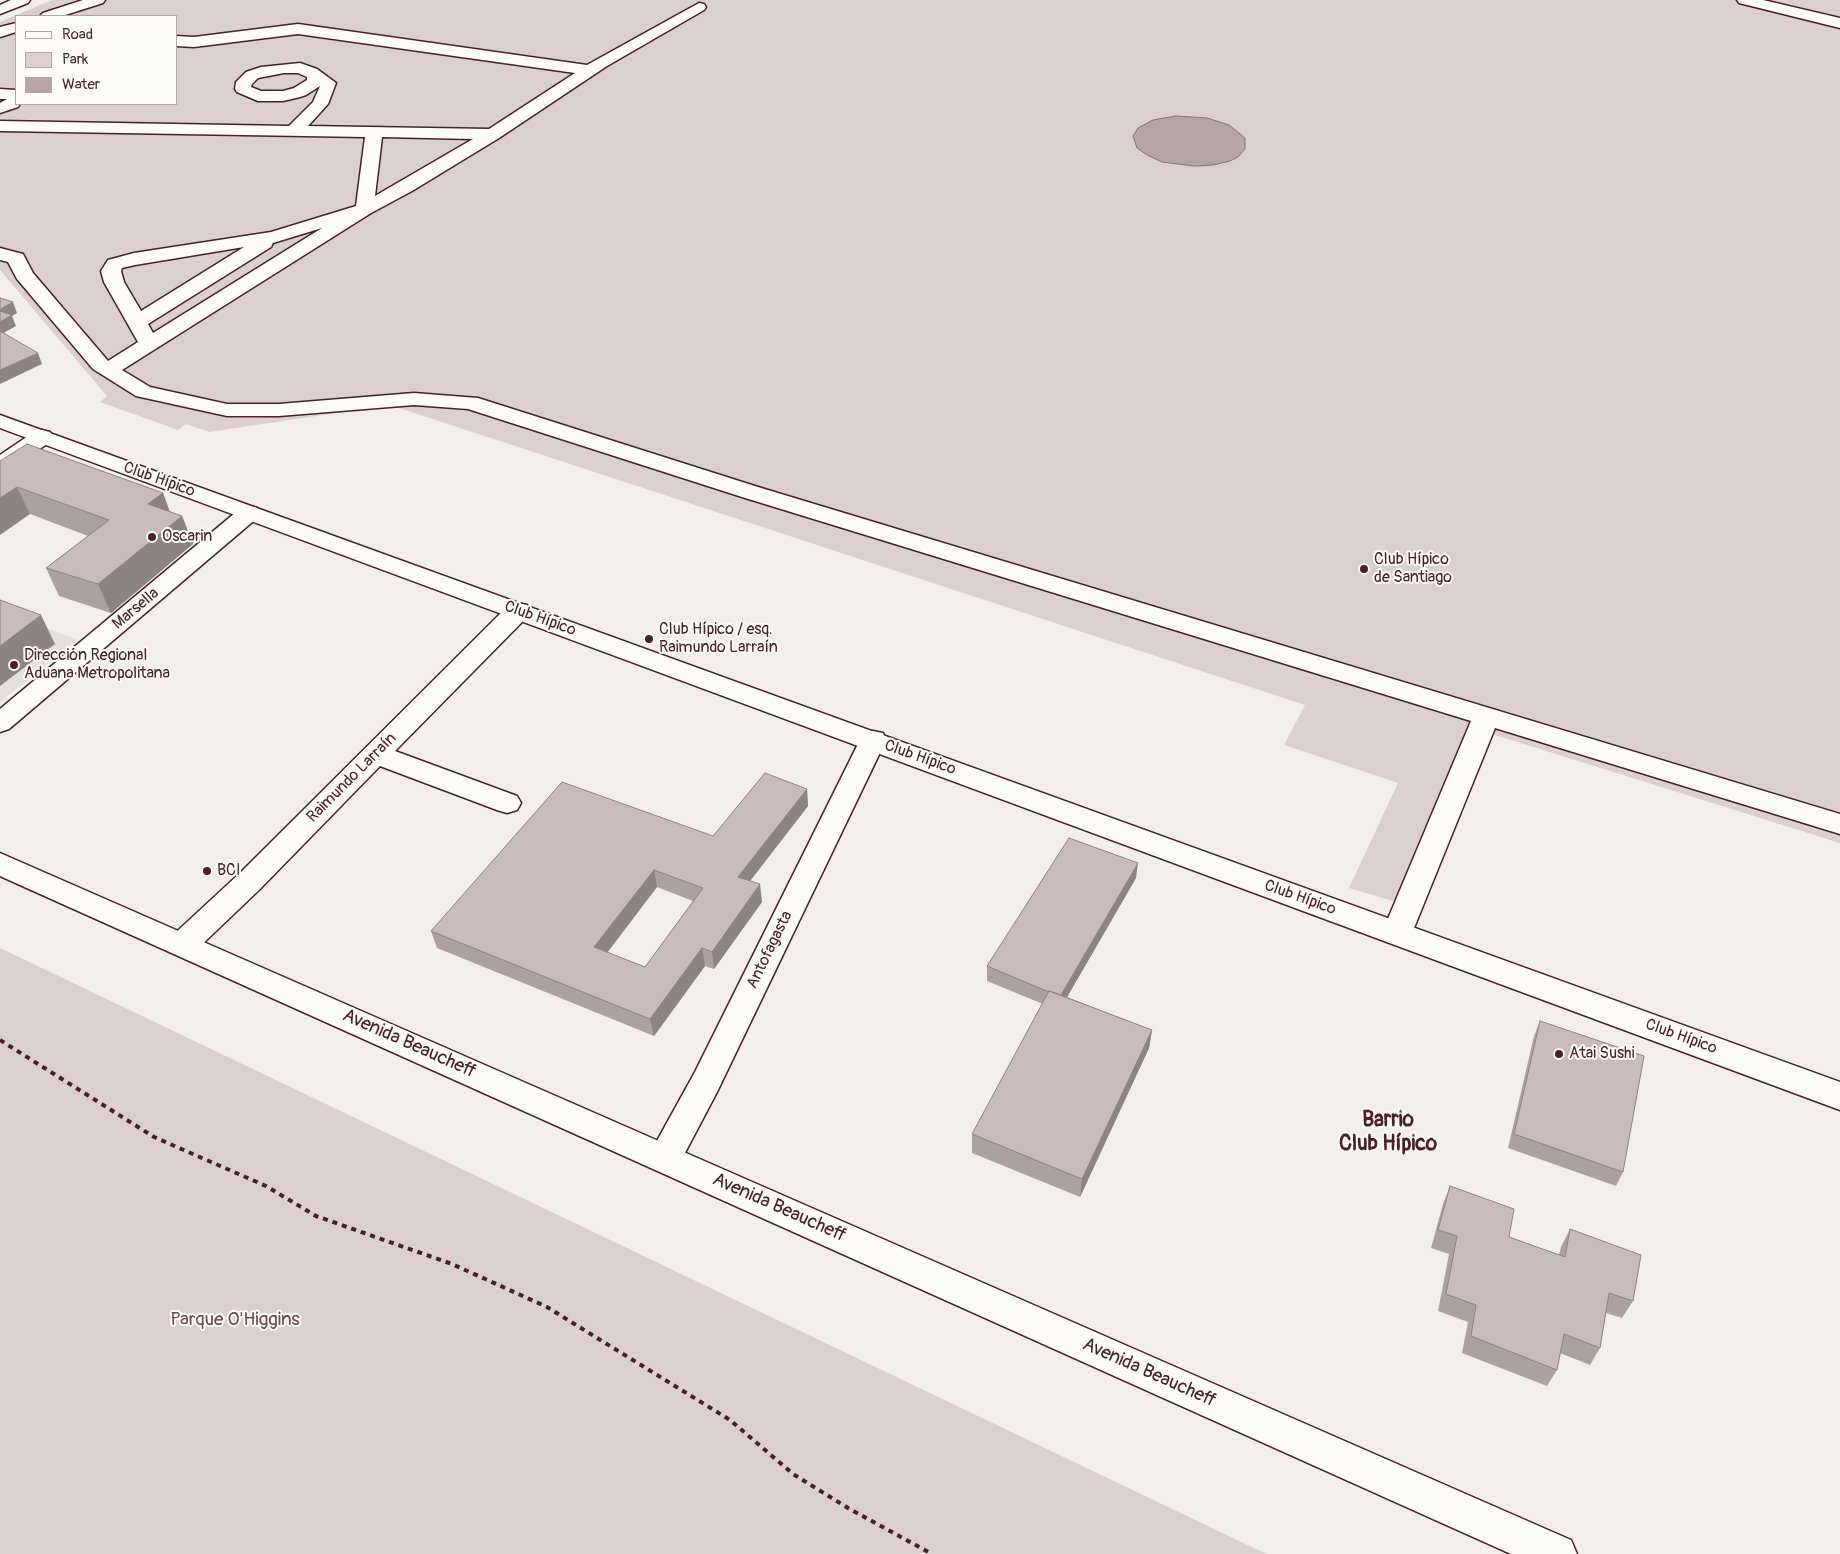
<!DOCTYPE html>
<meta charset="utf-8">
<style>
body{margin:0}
#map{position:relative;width:1840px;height:1554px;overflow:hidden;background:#f2efeb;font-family:Pangolin,sans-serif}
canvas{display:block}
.legend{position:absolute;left:15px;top:15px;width:162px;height:90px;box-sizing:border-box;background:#fdfcf7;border:1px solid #b5a4a5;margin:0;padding:6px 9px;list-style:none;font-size:15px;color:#4a1f2b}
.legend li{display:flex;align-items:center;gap:10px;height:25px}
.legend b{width:25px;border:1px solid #b5a4a5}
</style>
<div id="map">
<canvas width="1840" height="1554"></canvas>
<ul class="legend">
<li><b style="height:6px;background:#fdfcf7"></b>Road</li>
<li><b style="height:14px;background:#d9d0cf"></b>Park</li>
<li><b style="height:14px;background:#b7a5a6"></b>Water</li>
</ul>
</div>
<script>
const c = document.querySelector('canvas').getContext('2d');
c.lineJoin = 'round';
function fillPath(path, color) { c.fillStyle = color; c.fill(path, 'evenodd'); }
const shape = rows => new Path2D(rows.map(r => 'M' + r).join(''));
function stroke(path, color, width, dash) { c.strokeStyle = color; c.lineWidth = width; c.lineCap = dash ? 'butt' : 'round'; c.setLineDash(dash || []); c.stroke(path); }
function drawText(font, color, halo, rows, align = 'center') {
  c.font = font + ' Pangolin,sans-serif'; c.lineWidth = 4; c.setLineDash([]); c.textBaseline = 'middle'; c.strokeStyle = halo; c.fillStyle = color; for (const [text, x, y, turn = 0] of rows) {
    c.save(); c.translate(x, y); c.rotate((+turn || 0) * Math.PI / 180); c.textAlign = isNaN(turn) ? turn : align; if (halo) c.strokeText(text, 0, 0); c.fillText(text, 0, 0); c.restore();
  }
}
fillPath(shape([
 [0,609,77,640,0,702]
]), '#e5dfdd');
fillPath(shape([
 [52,0,1840,0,1840,843,1492,734,1420,909,1349,888,1398,783,1284,745,1305,705,390,405,209,432,186,424,178,430,100,402,107,396,0,270,0,22],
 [16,16,176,16,176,104,16,104],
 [0,948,1258,1550,1268,1554,0,1554]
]), '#d9d0cf');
const water = shape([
 [1176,116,1207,118,1229,125,1245,138,1245,149,1238,157,1230,161,1213,165,1194,166,1162,162,1147,155,1137,148,1133,136,1138,128,1153,120,1176,116]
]);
fillPath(water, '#b7a5a6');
stroke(water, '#8b6f75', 1);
const minor = shape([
 [83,0,105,0,103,3,62,16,40,16,43,13,83,0],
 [1737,0,1763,0,1840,18,1840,28,1739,3,1737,0],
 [699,3,704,4,706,7,704,10,607,66,499,138,412,191,371,213,122,370,150,387,227,404,279,404,414,393,478,398,758,487,1840,814,1840,834,1495,728,1412,933,1408,941,1397,945,1386,941,1382,933,1471,721,742,497,468,409,414,405,279,416,227,416,136,396,93,369,17,279,8,262,0,260,0,248,23,254,33,273,108,361,138,342,104,282,101,271,108,260,134,253,271,232,356,206,365,137,0,131,0,121,289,126,313,102,320,86,306,95,300,97,283,101,258,101,237,92,235,89,236,82,246,72,261,67,300,63,317,69,336,83,328,104,308,126,489,129,575,73,298,34,194,47,176,46,176,36,194,37,298,24,587,65,699,3],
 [284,73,298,73,307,77,307,80,294,88,283,91,261,91,251,87,252,84,258,78,284,73],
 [382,137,473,139,375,196,382,137],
 [322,228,153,333,148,324,271,247,273,243,322,228],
 [244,247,141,311,124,282,121,271,122,268,135,265,244,247],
 [16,23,16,32,0,37,0,27,16,23],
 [0,89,16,90,16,104,20,104,18,107,0,113,0,103,7,99,0,99,0,89],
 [42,430,50,432,53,437,50,442,8,470,0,472,0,455,34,432,42,430],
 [249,506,257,508,261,513,257,518,9,729,0,732,0,709,241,508,249,506],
 [518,603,527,605,530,611,527,617,395,751,517,796,521,803,517,810,507,813,497,810,380,766,260,889,194,952,183,956,172,952,168,944,172,936,240,873,509,605,518,603],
 [873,731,883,733,886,740,717,1092,677,1168,665,1173,653,1168,648,1158,653,1148,695,1072,860,740,863,733,873,731]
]);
const major = shape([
 [11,0,30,0,28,3,0,14,0,5,11,0],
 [0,415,1840,1082,1840,1110,0,428,0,415],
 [0,853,1571,1540,1577,1554,1511,1554,0,876,0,853]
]);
stroke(minor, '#4a1f2b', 3);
stroke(major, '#4a1f2b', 3);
stroke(shape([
 [0,1040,154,1137,266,1186,316,1216,452,1264,547,1307,730,1420,793,1474,848,1508,932,1554]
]), '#4a1f2b', 4, [5, 5]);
fillPath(minor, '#fdfcf7');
fillPath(major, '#fdfcf7');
fillPath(shape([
 [0,461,163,493,170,512,182,516,193,544,111,613,59,596,46,568,88,536,30,514],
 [807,789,808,806,750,881,762,902,714,969,705,966,654,1036,437,948,431,931,713,836],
 [657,887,693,901,645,967,607,952],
 [1136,878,1067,997,1152,1030,1149,1048,1080,1197,972,1153,972,1134,1043,1004,987,981,987,966],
 [1540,1021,1623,1172,1616,1186,1508,1148,1534,1036],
 [1450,1186,1509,1237,1559,1255,1561,1247,1570,1229,1633,1301,1622,1318,1606,1313,1600,1348,1590,1365,1560,1353,1557,1370,1547,1386,1462,1353,1468,1322,1438,1311,1449,1254,1431,1248,1443,1204]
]), '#aca1a1');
fillPath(shape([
 [13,302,17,313,12,316,16,326,0,335,0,309],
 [38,353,42,364,0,384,0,370],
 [17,487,30,514,0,535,0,498],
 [163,493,173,521,148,504],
 [182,516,193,544,111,613,98,584],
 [41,615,55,644,0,686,0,646],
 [807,789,808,806,740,894,738,877],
 [1138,863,1136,878,1059,1011,1060,996],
 [654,870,657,887,598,965,594,947],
 [760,884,762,902,714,969,712,952],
 [702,948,705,966,654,1036,650,1019],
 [1152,1030,1149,1048,1080,1197,1082,1179]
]), '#8c8383');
const building = shape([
 [0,298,13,302,0,309,0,298],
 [0,311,12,315,0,322,0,311],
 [0,331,38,353,0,370,0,331],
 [27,444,163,493,148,504,182,516,98,584,46,568,109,520,17,487,0,498,0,461,27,444],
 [0,600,41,615,0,646,0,600],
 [765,773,807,789,738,877,760,884,712,952,702,948,650,1019,431,931,562,782,713,836,765,773],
 [654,870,703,888,645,967,594,947,654,870],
 [1069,838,1138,863,1061,995,1049,991,1049,992,987,966,1069,838],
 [1049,991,1152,1030,1082,1179,972,1134,1049,991],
 [1540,1021,1644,1056,1623,1172,1514,1134,1540,1021],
 [1450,1186,1514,1209,1509,1237,1565,1257,1570,1229,1641,1255,1633,1301,1609,1293,1600,1348,1564,1334,1557,1370,1471,1336,1476,1305,1446,1294,1457,1236,1438,1230,1450,1186]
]);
fillPath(building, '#c8bbbb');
stroke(building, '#8c8383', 1);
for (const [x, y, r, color] of [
 [152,537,5,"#4a1f2b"],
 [1364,569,5,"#4a1f2b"],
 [649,639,5,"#4a1f2b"],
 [14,665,5,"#4a1f2b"],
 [207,871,5,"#4a1f2b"],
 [1559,1054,5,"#4a1f2b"]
]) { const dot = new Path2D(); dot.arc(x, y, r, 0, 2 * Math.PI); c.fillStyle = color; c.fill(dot); stroke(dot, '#fdfcf7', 2); }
drawText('16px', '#4a1f2b', '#fdfcf7', [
 ["Club Hípico",159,480,20],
 ["Marsella",136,609,-40],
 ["Club Hípico",540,619,20],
 ["Club Hípico",920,758,20],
 ["Raimundo Larraín",352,778,-45],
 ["Club Hípico",1300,898,20],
 ["Antofagasta",770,950,-64],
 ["Club Hípico",1681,1037,20]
]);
drawText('16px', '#4a1f2b', '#fdfcf7', [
 ["Oscarin",162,537],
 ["Club Hípico",1374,560],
 ["de Santiago",1374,578],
 ["Club Hípico / esq.",659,630],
 ["Raimundo Larraín",659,648],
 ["Dirección Regional",24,656],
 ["Aduana Metropolitana",24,674],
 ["BCI",217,871],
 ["Atai Sushi",1569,1054]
], 'left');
drawText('19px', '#4a1f2b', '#fdfcf7', [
 ["Avenida Beaucheff",409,1044,24],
 ["Avenida Beaucheff",779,1208,24],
 ["Avenida Beaucheff",1149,1373,24]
]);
drawText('19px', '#6e4b54', '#fdfcf7', [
 ["Parque O'Higgins",235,1320]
]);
drawText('bold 21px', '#4a1f2b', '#fdfcf7', [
 ["Barrio",1388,1121],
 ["Club Hípico",1388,1145]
]);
</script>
